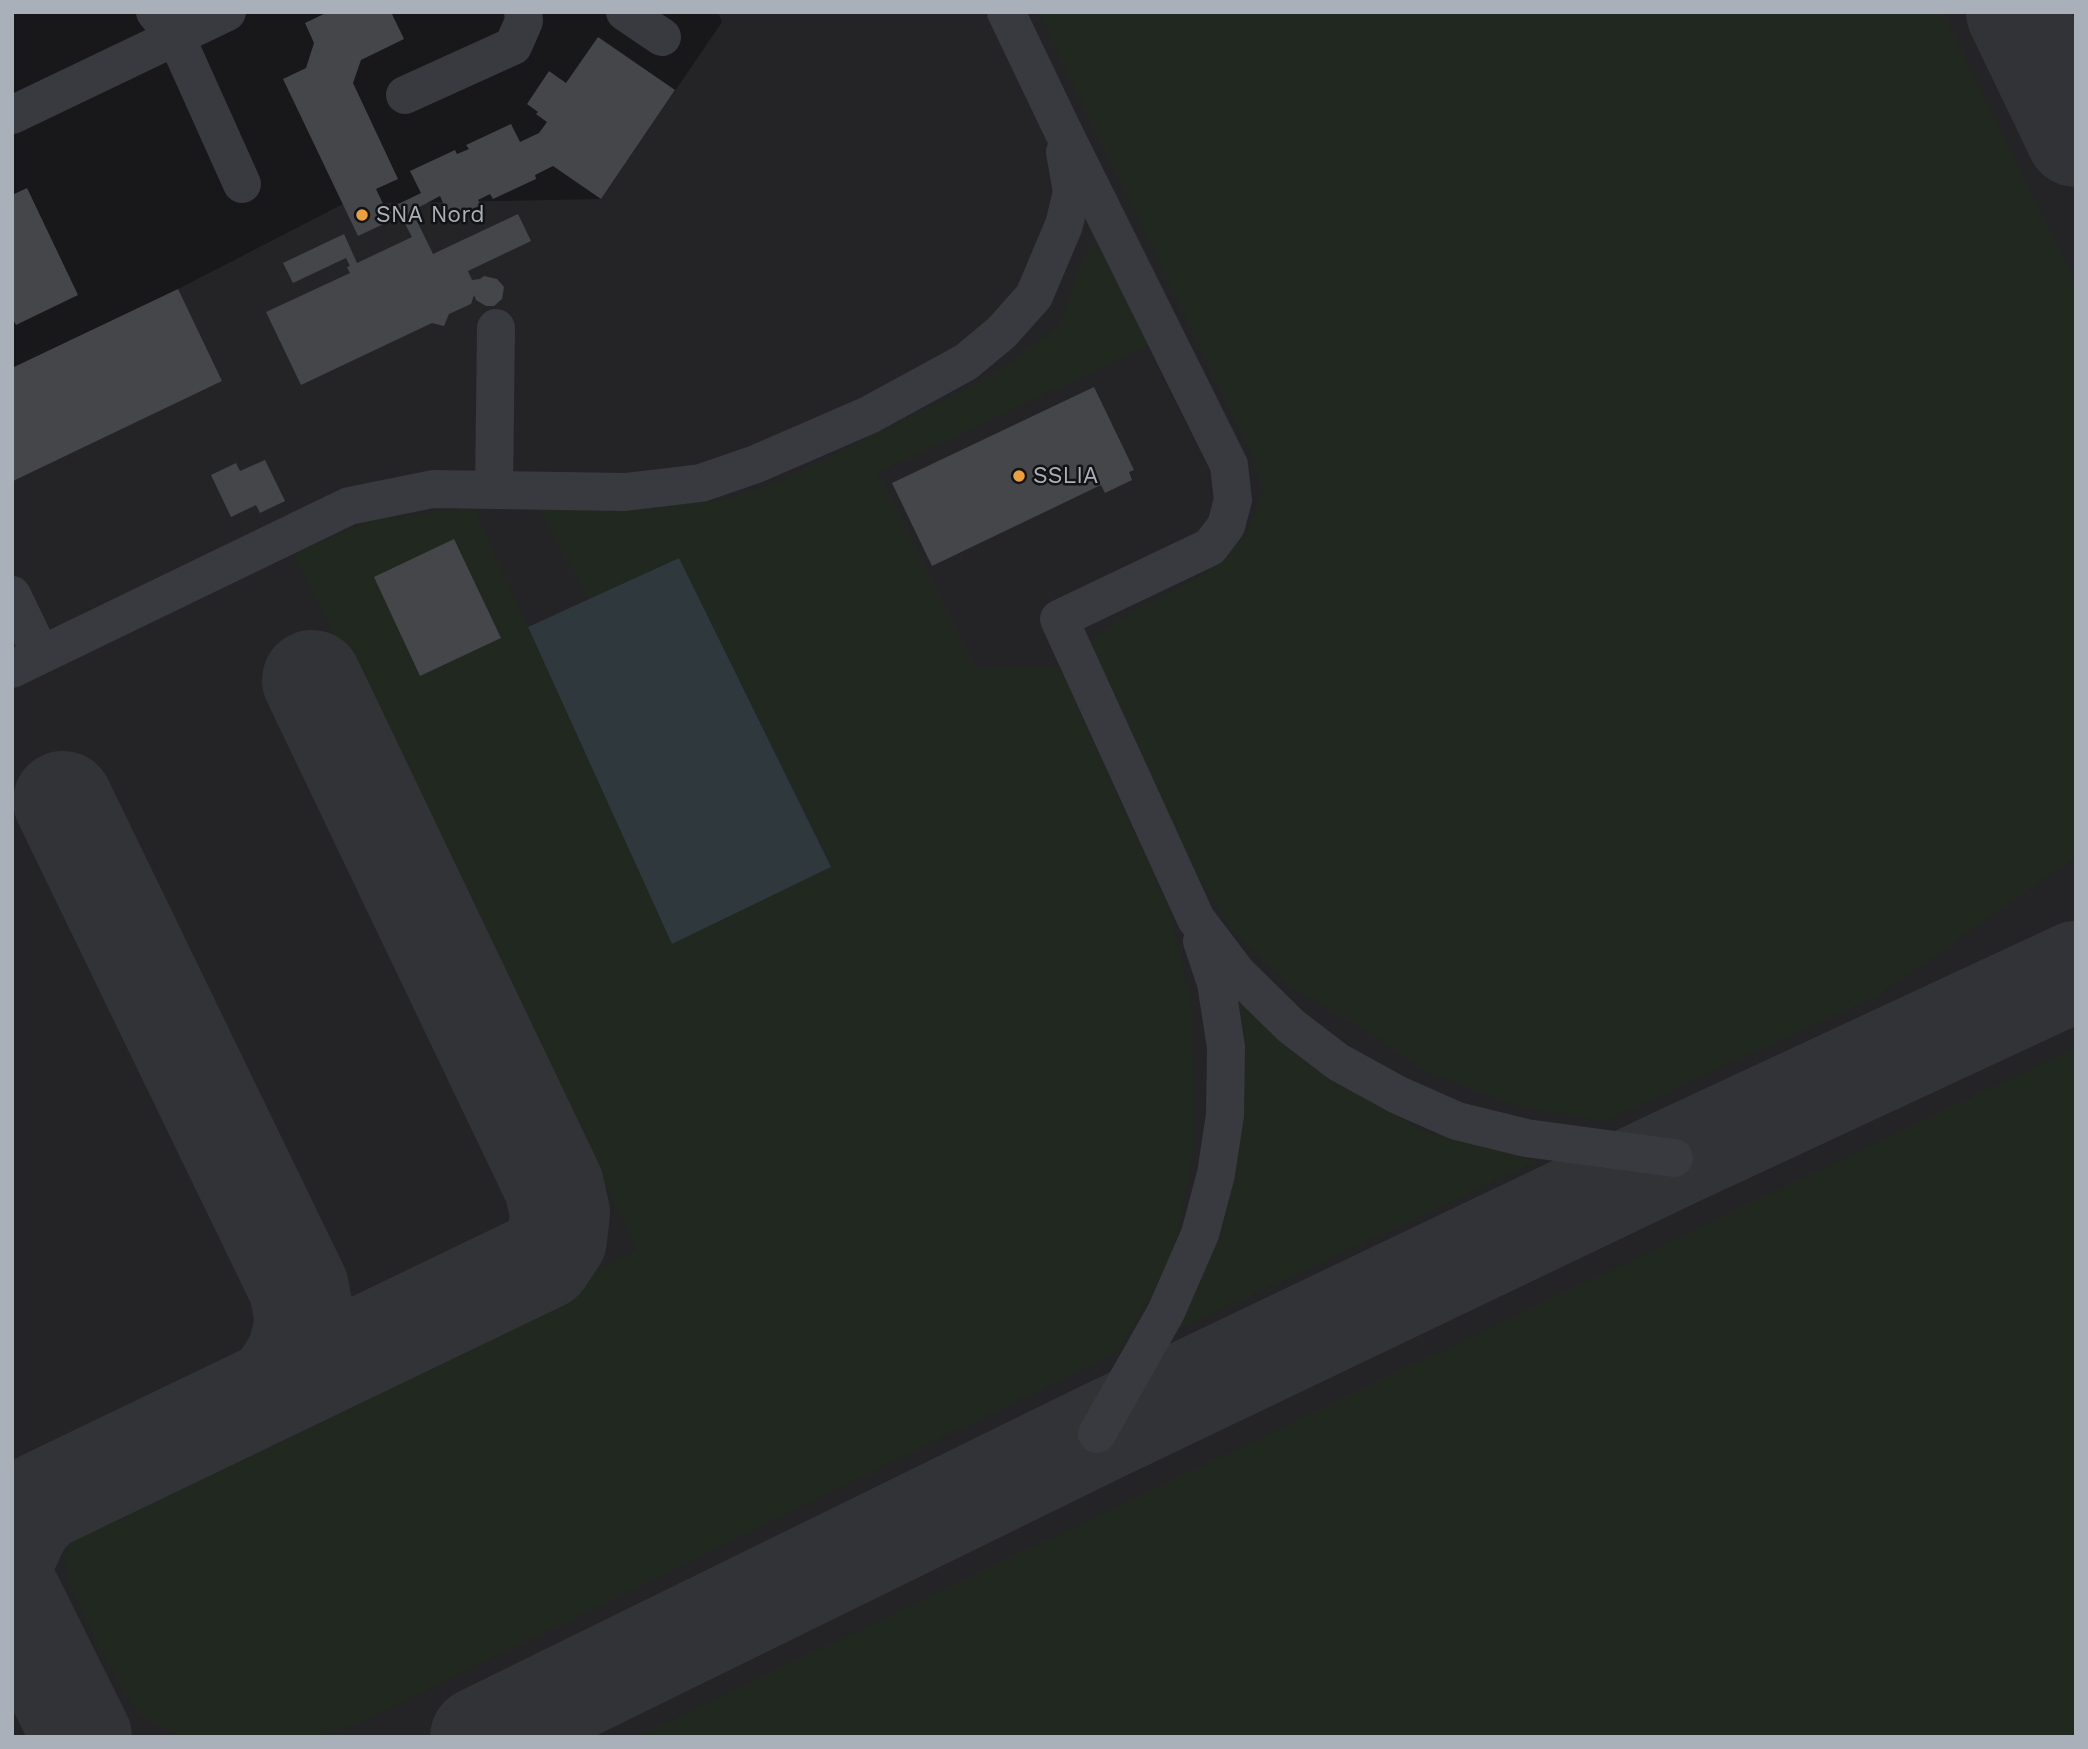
<!DOCTYPE html>
<style>
body{margin:0}
#map{position:relative;width:2088px;height:1749px;overflow:hidden;background:#18181a;font-family:"Work Sans",sans-serif}
canvas{display:block}
.frame{position:absolute;inset:0;border:14px solid #aab0b9;pointer-events:none}
</style>
<div id="map">
<canvas width="2088" height="1749"></canvas>
<div class="frame"></div>
</div>
<script>
const c = document.querySelector('canvas').getContext('2d');
c.lineJoin = 'round';
function fillPath(path, color) { c.fillStyle = color; c.fill(path, 'evenodd'); }
const shape = rows => new Path2D(rows.map(r => 'M' + r).join(''));
function stroke(path, color, width, dash) { c.strokeStyle = color; c.lineWidth = width; c.lineCap = dash ? 'butt' : 'round'; c.setLineDash(dash || []); c.stroke(path); }
function drawText(font, color, halo, rows, align = 'center') {
  c.font = font + ' "Work Sans",sans-serif'; c.lineWidth = 5; c.setLineDash([]); c.textBaseline = 'middle'; c.strokeStyle = halo; c.fillStyle = color; for (const [text, x, y, turn = 0] of rows) {
    c.save(); c.translate(x, y); c.rotate((+turn || 0) * Math.PI / 180); c.textAlign = isNaN(turn) ? turn : align; if (halo) c.strokeText(text, 0, 0); c.fillText(text, 0, 0); c.restore();
  }
}
fillPath(shape([
 [718,12,2076,12,2076,1737,12,1737,12,368,178,289,343,204,601,199,722,22]
]), '#242427');
fillPath(shape([
 [1038,12,1943,12,2076,285,2076,857,1877,996,1605,1121,1519,1107,1427,1072,1370,1033,1291,987,1235,934,1198,877,1095,664,1093,638,1118,620,1202,575,1245,536,1263,493,1254,458],
 [1094,242,1152,344,877,473,975,669,1059,667,1169,908,1192,1008,1194,1149,1173,1256,1119,1351,366,1720,319,1737,179,1737,138,1714,105,1659,73,1593,63,1558,75,1527,637,1250,293,553,370,521,473,507,672,944,831,867,679,558,589,599,536,505,629,509,725,499,781,481,995,374,1060,325,1078,271],
 [1230,991,1357,1093,1423,1131,1538,1161,1169,1334],
 [2076,1047,2076,1737,636,1737]
]), '#202820');
fillPath(shape([
 [679,558,831,867,672,944,528,627]
]), '#2e383d');
stroke(shape([
 [2016,12,2076,137],
 [63,801,299,1288,305,1322,297,1355,278,1386],
 [12,1543,16,1533,26,1516,42,1501,543,1260,557,1239,560,1213,554,1186,312,680],
 [12,1596,82,1737],
 [480,1737,1097,1434,1674,1158,2076,971]
]), '#323336', 100);
fillPath(shape([
 [328,12,391,12,404,39,361,60,353,83,398,179,376,189,386,210,421,193,410,171,455,150,457,154,469,149,466,145,511,124,520,142,539,133,547,122,536,114,538,112,527,104,549,71,566,83,598,37,675,90,601,199,553,166,535,175,536,179,493,199,490,194,478,200,481,205,450,219,440,196,412,211,433,254,518,214,531,241,468,271,472,280,480,279,484,276,497,279,504,287,502,299,494,306,486,306,476,300,474,295,471,304,449,314,444,326,432,323,301,385,266,312,350,273,347,267,350,266,346,258,293,283,283,263,344,234,357,263,412,237,401,216,358,236,283,79,306,68,314,43,305,23],
 [27,188,78,295,16,325,12,318,12,195],
 [178,289,222,381,13,481,12,368],
 [1094,387,1134,470,1129,472,1132,480,1105,493,1101,485,932,566,892,483],
 [265,460,285,501,260,513,256,505,231,517,211,475,236,463,240,471],
 [454,539,501,638,420,676,374,577]
]), '#44464a');
stroke(shape([
 [155,12,176,37,242,184],
 [625,12,662,37],
 [1006,12,1062,129,1229,465,1233,500,1226,526,1210,547,1059,619,1196,919,1237,973,1291,1026,1338,1062,1398,1095,1457,1121,1526,1138,1674,1158],
 [405,95,513,46,524,21,523,12],
 [12,115,227,12],
 [494,489,496,328],
 [12,595,41,655],
 [12,669,349,506,433,489,625,492,701,483,756,464,869,415,966,362,1002,332,1034,296,1064,225,1072,192,1065,152],
 [1097,1434,1166,1312,1200,1234,1216,1174,1225,1115,1226,1047,1216,983,1202,941]
]), '#393a3f', 38);
for (const [x, y, r, color] of [
 [362,215,7,"#ec9f3d"],
 [1019,476,7,"#ec9f3d"]
]) { const dot = new Path2D(); dot.arc(x, y, r, 0, 2 * Math.PI); c.fillStyle = color; c.fill(dot); stroke(dot, '#131315', 2.5); }
drawText('23px', '#aab0b9', '#131315', [
 ["SNA Nord",376,215],
 ["SSLIA",1033,476]
], 'left');
</script>
